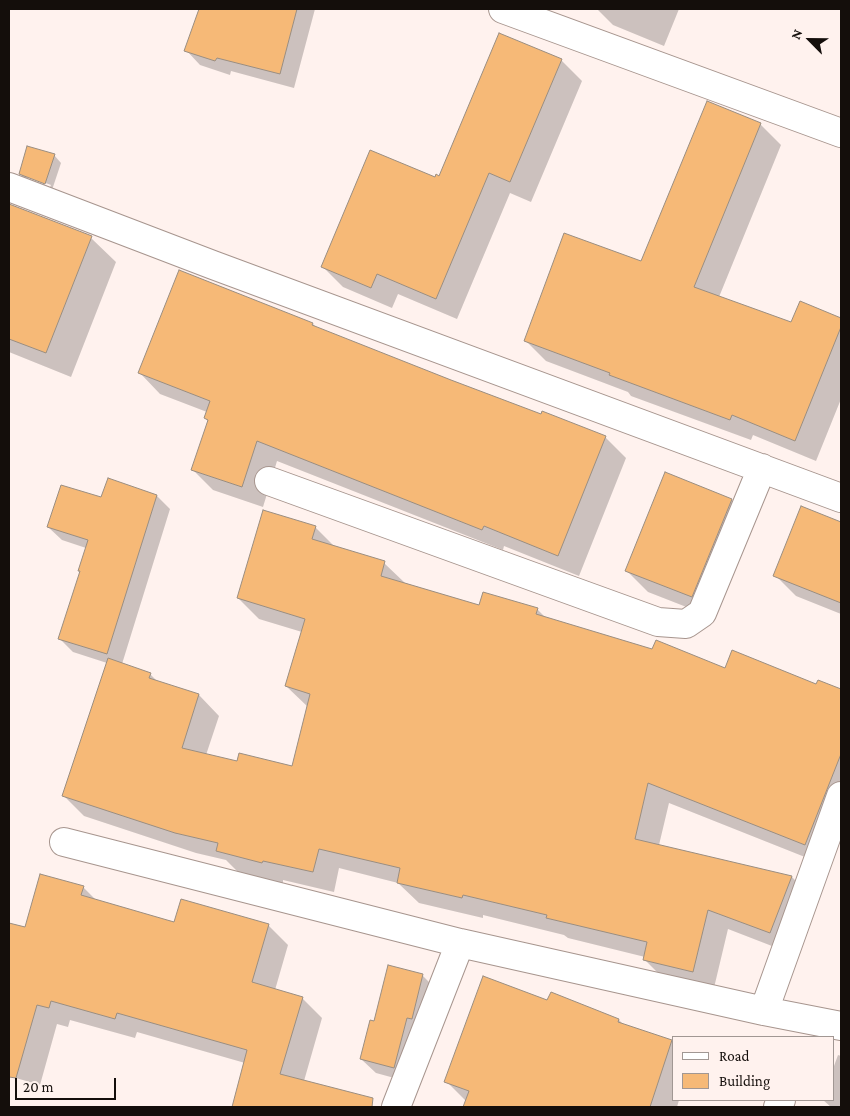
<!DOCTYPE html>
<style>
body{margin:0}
#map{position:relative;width:850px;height:1116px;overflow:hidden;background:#fff2ee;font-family:"Crimson Pro",serif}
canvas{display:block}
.frame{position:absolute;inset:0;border:10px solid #140e0b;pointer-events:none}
.legend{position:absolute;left:672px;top:1036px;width:162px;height:65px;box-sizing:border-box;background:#fff2ee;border:1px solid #a19793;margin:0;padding:6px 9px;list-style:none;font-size:15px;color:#140e0b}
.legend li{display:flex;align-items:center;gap:10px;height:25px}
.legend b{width:25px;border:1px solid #a19793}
.north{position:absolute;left:785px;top:15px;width:50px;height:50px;-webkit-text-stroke:4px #fff2ee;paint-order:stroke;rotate:293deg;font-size:14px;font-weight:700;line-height:20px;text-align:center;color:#140e0b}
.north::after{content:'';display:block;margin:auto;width:18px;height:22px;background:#140e0b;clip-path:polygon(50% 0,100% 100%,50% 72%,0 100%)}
.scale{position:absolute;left:15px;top:1078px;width:101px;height:22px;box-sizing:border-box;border:2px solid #140e0b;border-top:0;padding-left:6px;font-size:15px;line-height:18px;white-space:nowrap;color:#140e0b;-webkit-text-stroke:4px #fff2ee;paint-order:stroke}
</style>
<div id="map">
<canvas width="850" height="1116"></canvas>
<div class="frame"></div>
<ul class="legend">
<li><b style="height:6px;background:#fff"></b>Road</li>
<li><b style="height:14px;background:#f6b977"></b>Building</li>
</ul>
<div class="north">N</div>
<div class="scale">20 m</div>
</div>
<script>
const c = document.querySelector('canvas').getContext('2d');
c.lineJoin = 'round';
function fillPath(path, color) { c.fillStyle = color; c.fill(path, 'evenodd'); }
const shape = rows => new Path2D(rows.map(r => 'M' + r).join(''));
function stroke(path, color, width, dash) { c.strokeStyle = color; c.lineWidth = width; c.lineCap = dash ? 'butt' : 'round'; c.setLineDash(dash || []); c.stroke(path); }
fillPath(shape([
 [200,9,315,9,294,88,231,71,230,75,200,65,186,50],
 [597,9,679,9,664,46,613,25],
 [561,60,582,81,531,202,510,193,457,319,398,294,392,308,343,287,322,266,435,179,439,177],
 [760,124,781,145,719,297,792,324,801,303,841,319,841,399,816,461,753,435,751,440,631,396,628,392,546,361,525,340,642,263],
 [54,155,61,163,52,190,27,181,20,174],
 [27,176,51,185,50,187,27,178],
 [9,208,91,238,116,262,71,377,9,352],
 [313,324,317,328,542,416,605,437,626,458,579,576,504,546,503,550,277,461,263,507,213,490,193,470,209,422,205,418,207,412,160,394,140,373],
 [157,496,170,509,122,664,150,674,159,683,199,695,219,716,206,755,238,763,293,767,308,707,286,686,302,632,259,619,238,598,315,527,336,548,384,563,405,583,480,606,537,609,547,619,653,651,726,669,817,685,818,682,841,691,841,825,825,865,669,803,659,845,792,877,812,898,790,953,728,929,713,992,665,980,644,959,645,957,568,938,564,935,483,915,483,918,419,903,398,883,339,868,334,892,283,880,283,883,238,872,226,860,196,853,84,816,63,795,107,663,73,652,59,638,81,572,79,571,86,548,62,540,48,527,102,499],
 [732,500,753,521,712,617,648,592,627,571],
 [801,507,841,523,841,614,796,596,775,575],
 [83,887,97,901,175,924,268,925,288,945,275,990,302,998,322,1018,304,1081,360,1096,372,1107,233,1107,245,1063,137,1032,135,1038,70,1020,68,1027,57,1024,40,1085,9,1076,9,924,26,929],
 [422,975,437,990,409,1082,376,1073,361,1059,375,1022],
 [548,1002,619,1020,624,1025,672,1041,674,1043,674,1100,679,1100,677,1107,464,1107,466,1101,446,1081],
 [838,1055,841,1056,841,1107,831,1107,823,1100,834,1100,834,1066]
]), '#0003');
const building = shape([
 [199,9,297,9,280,74,217,58,215,61,184,51,199,9],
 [499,33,562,59,510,182,489,173,436,299,377,274,371,288,321,267,370,150,435,177,436,174,439,176,499,33],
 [707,101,761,123,694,287,791,322,800,301,841,318,841,327,795,441,732,415,730,420,609,375,610,373,524,341,564,233,641,261,707,101],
 [27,146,55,154,45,184,19,174,27,146],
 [9,204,92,236,46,353,9,339,9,204],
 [179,270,313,323,312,325,451,380,541,414,542,411,606,436,558,556,484,526,482,530,257,441,242,487,191,470,208,420,204,418,210,401,138,373,179,270],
 [665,472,732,499,692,597,625,571,665,472],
 [108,478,157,495,107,654,58,639,80,571,78,571,88,540,47,527,61,485,101,497,108,478],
 [801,506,841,522,841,603,773,576,801,506],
 [263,510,316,526,312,539,385,561,381,576,479,605,483,592,538,608,536,614,652,649,656,640,725,668,732,650,816,684,818,680,841,689,841,754,805,845,648,783,635,839,792,876,770,933,708,910,693,972,643,960,647,942,546,918,547,915,463,895,462,898,397,883,400,868,319,849,313,872,263,861,262,863,216,851,218,843,175,833,62,796,108,658,151,673,149,678,199,694,182,748,237,761,239,753,292,766,310,694,285,686,305,619,237,598,263,510],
 [40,874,84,886,81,895,174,922,181,899,269,924,252,982,303,997,280,1074,373,1098,372,1107,232,1107,247,1050,117,1013,115,1019,51,1001,49,1008,37,1005,16,1078,9,1077,9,923,25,927,40,874],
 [388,965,423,974,412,1019,407,1018,394,1068,360,1059,370,1020,374,1021,388,965],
 [483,976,547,1000,551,992,619,1019,618,1022,672,1040,650,1107,463,1107,469,1091,444,1082,483,976]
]);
fillPath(building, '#f6b977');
stroke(building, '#9a8d80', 1);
const street = shape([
 [503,9,841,133],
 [9,187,213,265,841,498],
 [269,481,658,622,686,624,702,613,762,468],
 [64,842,460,943,764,1011,841,1026],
 [764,1011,841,796],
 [396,1107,460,943],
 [778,1107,781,1100]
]);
stroke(street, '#a7958e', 30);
stroke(street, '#fff', 28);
</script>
